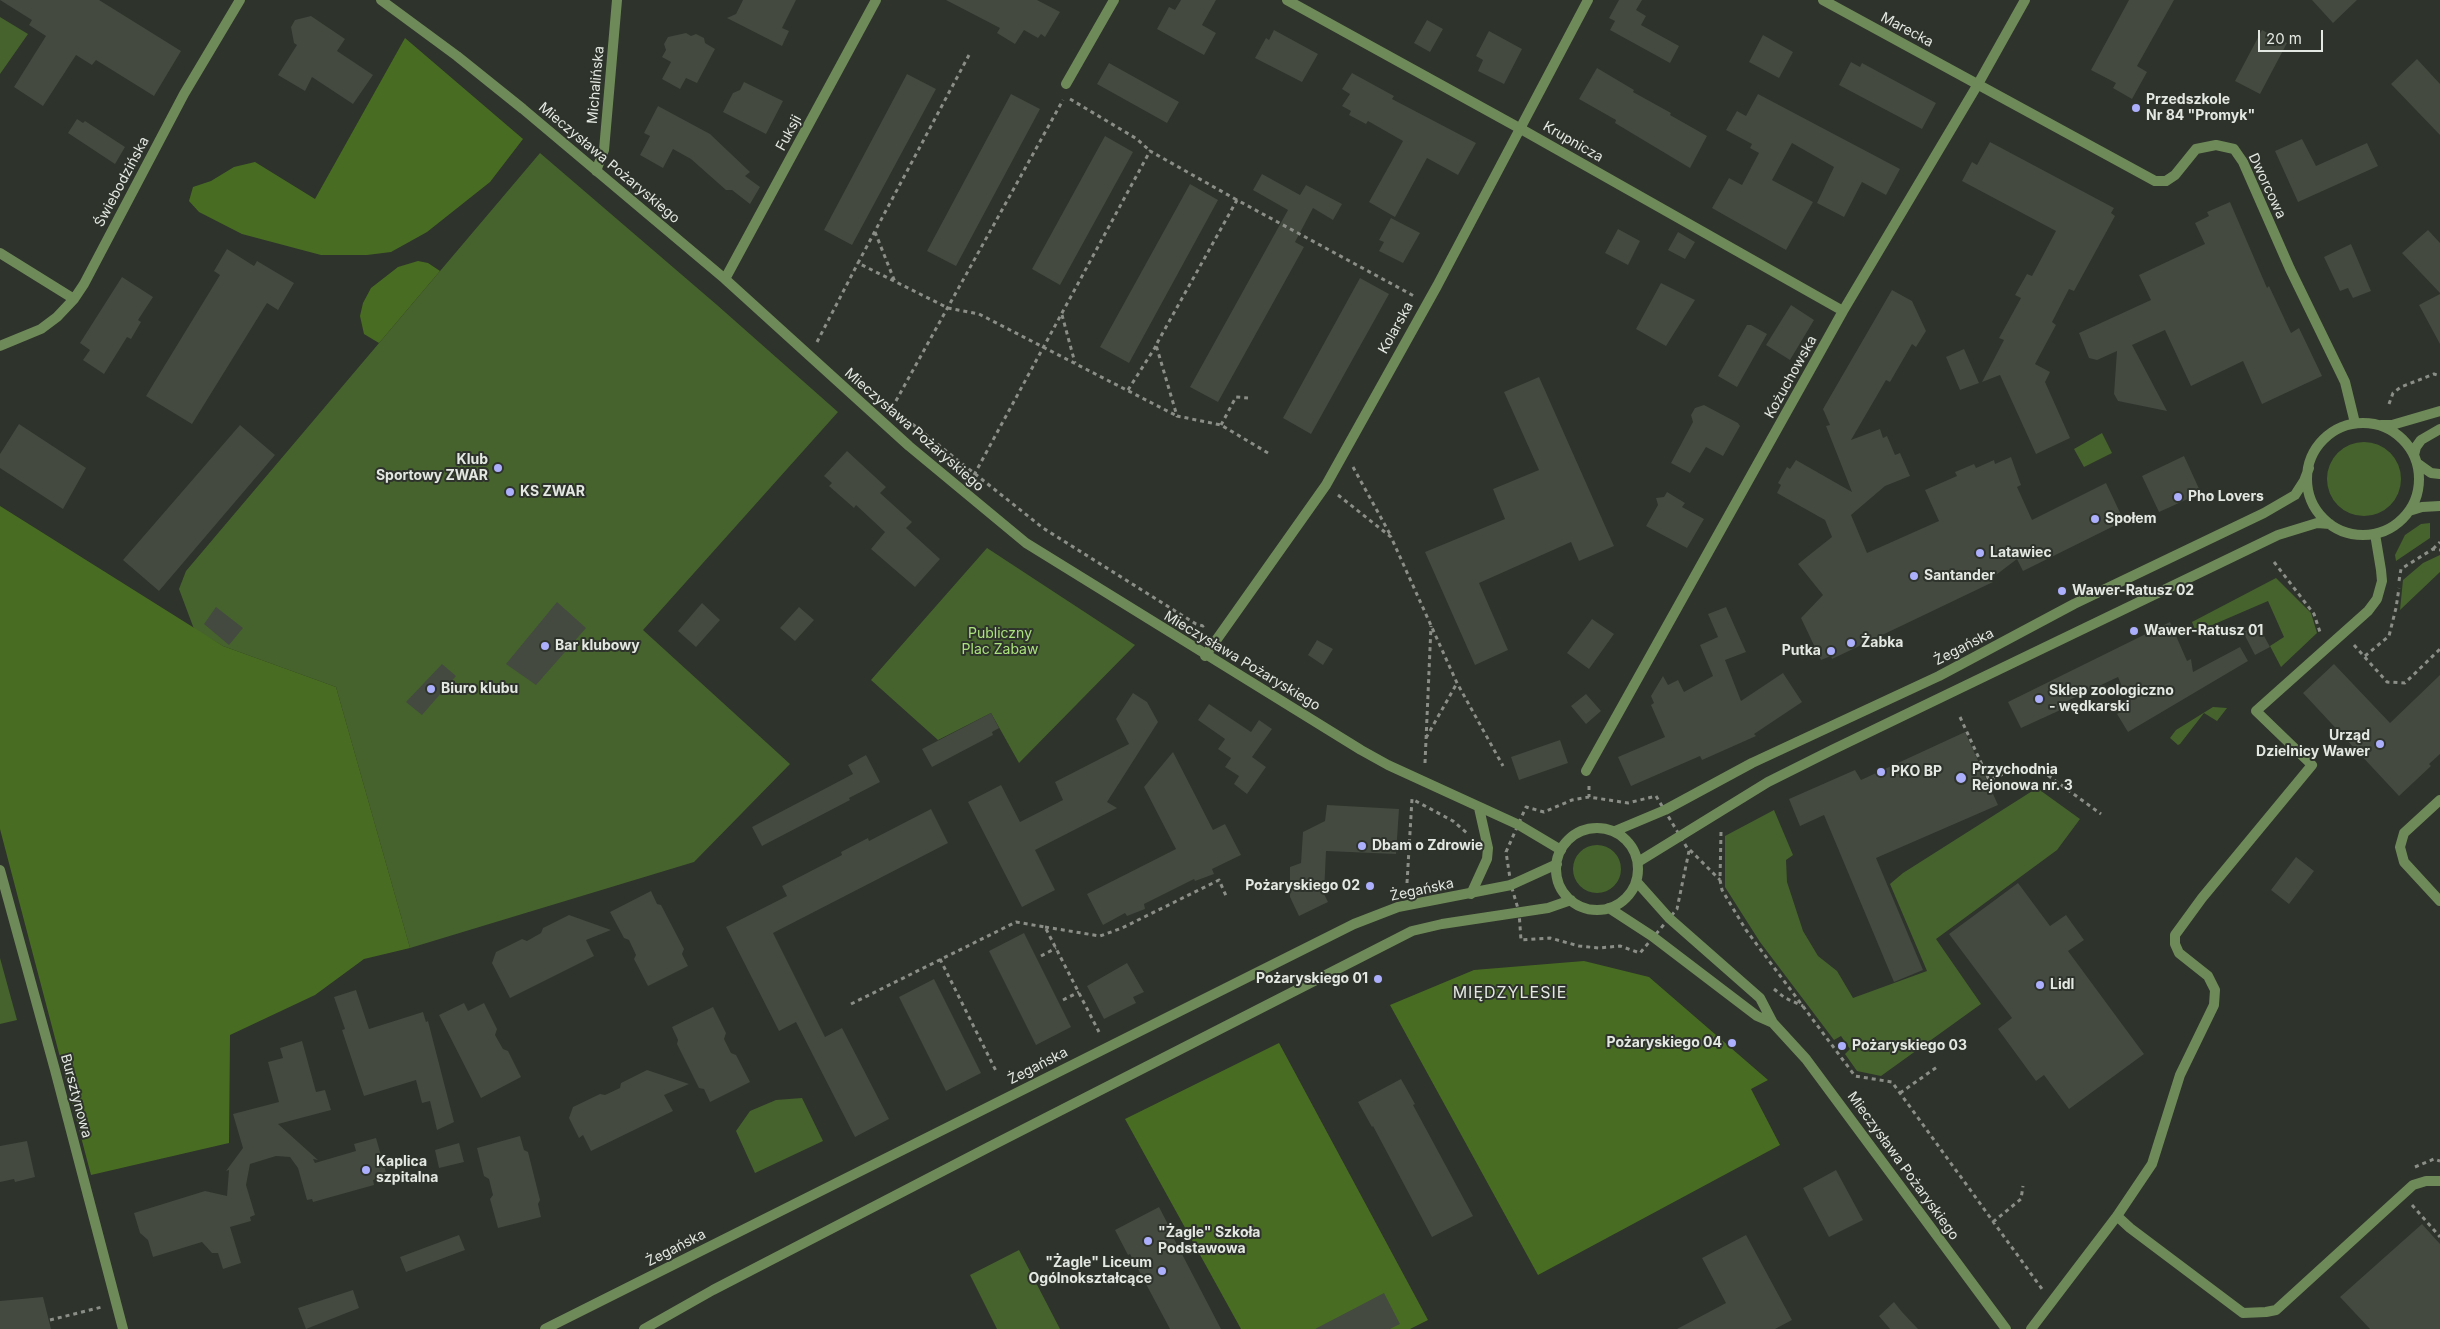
<!DOCTYPE html>
<meta charset="utf-8">
<style>
body{margin:0}
#map{position:relative;width:2440px;height:1329px;overflow:hidden;background:#2e332b;font-family:Inter,sans-serif}
canvas{display:block}
.scale{position:absolute;left:2258px;top:30px;width:65px;height:22px;box-sizing:border-box;border:2px solid #e4e8e2;border-top:0;padding-left:6px;font-size:15px;line-height:18px;white-space:nowrap;color:#e4e8e2;-webkit-text-stroke:4px #2e332b;paint-order:stroke}
</style>
<div id="map">
<canvas width="2440" height="1329"></canvas>
<div class="scale">20 m</div>
</div>
<script>
const c = document.querySelector('canvas').getContext('2d');
c.lineJoin = 'round';
function fillPath(path, color) { c.fillStyle = color; c.fill(path, 'evenodd'); }
const shape = rows => new Path2D(rows.map(r => 'M' + r).join(''));
function stroke(path, color, width, dash) { c.strokeStyle = color; c.lineWidth = width; c.lineCap = dash ? 'butt' : 'round'; c.setLineDash(dash || []); c.stroke(path); }
function drawText(font, color, halo, rows, align = 'center') {
  c.font = font + ' Inter,sans-serif'; c.lineWidth = 4; c.setLineDash([]); c.textBaseline = 'middle'; c.strokeStyle = halo; c.fillStyle = color; for (const [text, x, y, turn = 0] of rows) {
    c.save(); c.translate(x, y); c.rotate((+turn || 0) * Math.PI / 180); c.textAlign = isNaN(turn) ? turn : align; if (halo) c.strokeText(text, 0, 0); c.fillText(text, 0, 0); c.restore();
  }
}
fillPath(shape([
 [0,17,28,34,0,74],
 [540,153,717,305,838,412,643,630,790,764,694,862,410,948,336,687,223,646,194,629,179,589,186,571],
 [2102,433,2112,453,2084,467,2074,449],
 '2327 479a37 37 0 1 1 74 0a37 37 0 1 1-74 0Z',
 [2430,523,2430,538,2396,561,2395,555,2405,535,2421,524],
 [987,548,1135,645,1019,763,991,713,938,740,871,680],
 [2440,555,2440,572,2400,610,2403,580,2423,563],
 [2276,578,2311,613,2317,633,2281,667,2270,646,2284,637,2268,601,2196,632,2192,622],
 [2213,707,2227,708,2217,721,2204,713,2180,744,2178,745,2170,738,2176,730],
 [2037,788,2080,819,2057,850,1936,939,1981,1004,1881,1076,1857,1071,1845,1054,1850,1049,1841,1036,1834,1040,1760,942,1725,887,1725,836,1774,810,1793,855,1786,860,1787,882,1803,931,1818,956,1837,971,1853,998,1927,971,1890,884,1903,873],
 '1573 869a24 24 0 1 1 48 0a24 24 0 1 1-48 0Z',
 [0,958,17,1020,0,1024],
 [802,1098,823,1141,755,1173,736,1131,750,1111,776,1100],
 [1019,1250,1060,1329,997,1329,970,1275]
]), '#46632d');
fillPath(shape([
 [405,38,523,139,490,182,427,232,391,252,367,255,321,255,242,234,199,212,189,201,193,187,211,181,234,167,255,162,315,199],
 [418,261,428,263,440,271,379,343,364,334,360,316,363,303,371,288,398,267],
 [0,506,223,646,336,687,410,948,364,959,315,995,230,1035,229,1143,91,1175,0,829],
 [1584,961,1649,977,1768,1080,1751,1089,1780,1145,1538,1275,1390,1005,1474,970],
 [1279,1043,1428,1320,1410,1329,1241,1329,1125,1119]
]), '#486d22');
fillPath(shape([
 [0,0,99,0,181,51,154,96,96,60,92,65,76,55,43,106,14,87,46,36,29,25,32,20],
 [743,0,796,0,782,28,789,31,782,46,727,18,736,14],
 [946,0,1037,0,1060,12,1045,37,1041,34,1038,38,1024,30,1015,44,997,33,1000,28],
 [1181,0,1216,0,1202,25,1216,33,1204,55,1157,29,1169,7,1175,10],
 [1619,0,1642,0,1636,10,1646,16,1641,25,1679,46,1670,63,1610,30,1615,21,1609,18],
 [2129,0,2174,0,2137,66,2147,72,2132,99,2113,88,2116,83,2091,70],
 [2312,0,2357,0,2333,23],
 [311,16,345,39,337,51,373,75,353,104,312,77,305,91,278,75,297,45,294,43,291,27,295,20],
 [1427,20,1443,29,1430,52,1414,43],
 [1274,30,1318,54,1302,82,1255,58,1266,38,1269,40],
 [2262,30,2287,43,2260,94,2235,81],
 [1489,31,1522,49,1504,84,1478,71,1483,60,1476,56],
 [686,33,691,36,696,34,704,38,705,43,715,49,697,83,686,78,680,89,662,79,671,62,662,57,666,50,664,44,668,37],
 [1763,35,1793,52,1779,78,1749,62],
 [2417,59,2440,84,2440,135,2391,84],
 [1851,62,1860,67,1862,63,1936,103,1922,129,1839,85],
 [1109,63,1179,102,1167,123,1097,84],
 [1597,68,1634,90,1633,92,1671,113,1670,115,1707,136,1690,168,1615,123,1616,120,1579,99],
 [1352,73,1394,96,1392,99,1476,143,1458,175,1427,158,1395,217,1369,202,1403,141,1368,121,1366,124,1349,115,1351,111,1342,106,1350,94,1342,89],
 [907,74,936,89,852,245,824,230],
 [744,82,783,101,766,134,723,112,733,93,740,90],
 [1011,94,1040,109,956,266,927,251],
 [1758,94,1900,169,1886,195,1862,182,1844,217,1817,203,1834,167,1792,143,1772,180,1813,202,1786,250,1712,208,1729,178,1742,185,1759,153,1750,148,1752,144,1726,130,1737,111,1746,116],
 [658,106,710,134,750,172,745,176,760,187,750,204,732,190,726,190,691,159,673,149,663,168,640,155,650,136,644,133],
 [77,119,83,123,85,121,125,147,115,164,68,133],
 [1105,136,1133,152,1060,285,1032,269],
 [2302,139,2316,166,2367,143,2378,166,2298,202,2275,151],
 [1990,142,2114,208,2111,213,2115,216,2074,291,2069,289,2052,322,2056,325,2035,364,2050,372,2045,382,2070,438,2036,454,2000,375,1982,382,2004,340,1999,338,2021,298,2015,295,2027,274,2032,276,2056,231,1962,181,1972,162,1977,165],
 [1262,174,1300,195,1306,185,1342,204,1333,220,1313,208,1295,242,1304,247,1218,402,1190,387,1288,210,1253,190],
 [1190,184,1218,200,1129,363,1100,347],
 [2230,202,2267,288,2269,286,2291,333,2299,328,2322,376,2262,404,2243,361,2191,386,2165,330,2132,345,2167,411,2118,401,2114,394,2117,351,2097,360,2089,358,2079,333,2151,300,2139,275,2205,244,2195,223,2209,216,2207,212],
 [1391,218,1420,233,1403,263,1379,251,1384,242,1379,240],
 [1618,229,1640,241,1628,265,1605,253],
 [2428,230,2440,243,2440,293,2402,253],
 [1678,232,1695,242,1685,259,1668,250],
 [2351,244,2371,291,2353,298,2348,288,2340,291,2324,257],
 [227,249,254,266,257,261,294,283,278,310,267,303,192,424,146,396,220,275,214,271],
 [122,277,153,297,138,320,141,322,131,339,127,337,104,374,83,360,90,350,80,343],
 [1360,278,1389,294,1311,434,1283,418],
 [1661,283,1695,300,1666,346,1636,329],
 [1892,290,1912,301,1926,331,1916,347,1912,344,1890,382,1886,380,1851,440,1880,429,1883,438,1887,436,1895,455,1900,453,1910,476,1885,486,1851,515,1867,553,1939,521,1925,490,1957,476,1955,472,1974,464,1976,468,1994,460,1995,464,2011,457,2021,485,2017,487,2032,520,2106,483,2124,521,2023,571,2017,559,1992,578,1993,582,1832,659,1831,656,1821,660,1801,618,1823,595,1798,564,1832,537,1825,520,1777,493,1781,485,1778,483,1787,467,1790,469,1796,460,1852,492,1826,426,1830,425,1823,409],
 [2440,294,2440,344,2419,305],
 [1791,305,1814,320,1790,360,1766,345],
 [1747,325,1751,325,1767,334,1737,387,1718,376],
 [1964,349,1979,383,1960,390,1946,357],
 [1539,377,1614,546,1579,561,1571,542,1479,583,1508,650,1475,665,1425,552,1505,519,1493,489,1539,470,1504,392],
 [1704,405,1738,423,1740,426,1723,456,1706,447,1690,473,1671,463,1693,422,1691,415,1695,408],
 [19,424,86,468,63,509,0,468,0,454],
 [240,425,275,455,159,591,123,560],
 [847,451,886,487,880,493,912,522,906,528,940,559,915,587,871,549,885,532,856,505,854,508,829,486,832,483,824,476],
 [2184,456,2201,493,2159,512,2142,476],
 [1667,492,1685,503,1682,507,1704,519,1687,548,1646,526,1658,505,1656,498,1664,497],
 [557,602,586,628,536,685,506,664],
 [702,603,720,620,696,647,678,631],
 [216,607,243,628,229,645,204,624],
 [799,607,814,620,795,641,780,628],
 [1726,607,1746,652,1725,660,1741,701,1783,673,1802,702,1754,734,1756,736,1702,760,1700,756,1631,786,1618,757,1665,737,1651,705,1654,703,1651,696,1663,676,1668,685,1678,680,1684,692,1713,676,1700,645,1718,637,1708,614],
 [1592,619,1614,634,1589,669,1567,653],
 [2170,622,2187,661,2191,659,2193,672,2240,647,2248,661,2128,732,2117,714,2130,706,2118,677,2065,702,2067,707,2021,728,2008,702],
 [2258,625,2270,647,2255,655,2243,632],
 [1317,640,1333,649,1323,665,1308,655],
 [442,664,456,676,422,715,406,702],
 [2334,664,2390,723,2440,675,2440,754,2429,764,2431,766,2399,796,2303,693],
 [1133,693,1147,702,1158,722,1107,802,1117,808,1035,850,1055,890,1022,907,968,802,1001,785,1020,822,1063,800,1055,782,1129,744,1116,719],
 [1586,694,1601,711,1586,724,1571,706],
 [1209,704,1251,732,1259,720,1272,729,1252,757,1266,767,1247,794,1234,784,1239,776,1225,767,1231,758,1218,749,1225,739,1198,720],
 [991,713,999,728,992,732,993,735,932,767,922,749],
 [1965,732,1998,805,1876,858,1923,970,1894,982,1824,815,1800,826,1789,799,1855,770,1861,780],
 [1560,740,1568,763,1519,780,1511,757],
 [1173,752,1213,830,1225,824,1241,855,1212,869,1214,874,1195,881,1194,879,1144,904,1145,909,1127,916,1125,913,1103,925,1087,894,1176,849,1144,787],
 [866,755,880,782,849,798,850,800,762,846,752,827,853,774,848,765],
 [1327,805,1399,809,1396,854,1326,851,1324,894,1328,902,1299,916,1290,897,1290,867,1301,863,1303,832,1325,821],
 [931,809,948,843,773,933,825,1037,842,1028,889,1119,855,1137,796,1022,779,1031,726,927,787,896,782,886,842,855,841,852,868,838,869,841],
 [2296,857,2314,871,2289,904,2271,890],
 [2018,883,2050,926,2066,915,2084,940,2068,951,2144,1054,2069,1109,2044,1075,2036,1081,1998,1029,2012,1018,1949,934],
 [651,891,657,904,661,905,684,949,682,954,688,966,648,986,634,959,636,955,629,940,624,938,610,912],
 [569,915,611,930,586,940,594,956,510,998,492,963,496,952,522,939,527,941,541,933,543,928],
 [1024,933,1071,1027,1036,1045,989,951],
 [1127,963,1144,992,1133,997,1136,1003,1104,1019,1087,986],
 [934,979,981,1073,946,1091,899,997],
 [356,990,369,1029,423,1012,426,1022,428,1021,454,1122,437,1130,430,1101,422,1103,416,1080,364,1096,342,1030,345,1029,334,997],
 [464,1003,468,1011,484,1003,497,1029,495,1035,503,1049,508,1051,521,1077,481,1098,439,1015],
 [713,1007,726,1033,724,1039,731,1053,736,1055,750,1082,710,1102,704,1089,699,1088,677,1044,678,1040,672,1027],
 [302,1041,316,1092,325,1090,331,1110,278,1124,318,1160,313,1159,315,1163,356,1151,354,1144,376,1138,387,1176,373,1180,374,1185,313,1202,312,1199,307,1200,298,1168,290,1157,276,1156,250,1164,246,1185,255,1215,250,1217,251,1221,230,1227,241,1263,223,1269,218,1253,212,1253,202,1242,153,1257,148,1240,140,1233,134,1213,205,1191,227,1196,229,1170,226,1171,243,1148,233,1114,279,1102,268,1062,283,1058,280,1048],
 [647,1070,689,1084,664,1095,673,1111,591,1151,583,1135,579,1138,569,1118,573,1107,600,1094,605,1095,620,1088,621,1083],
 [1401,1079,1415,1104,1413,1105,1473,1216,1432,1237,1373,1126,1372,1127,1358,1102],
 [520,1136,524,1150,528,1152,540,1200,538,1204,541,1217,498,1228,490,1199,493,1195,489,1179,484,1176,477,1148],
 [27,1141,35,1177,15,1182,14,1179,0,1182,0,1146],
 [459,1143,464,1162,439,1168,435,1150],
 [1836,1170,1863,1220,1829,1237,1803,1188],
 [1159,1207,1172,1232,1171,1233,1221,1329,1170,1329,1130,1254,1128,1255,1115,1230],
 [2422,1224,2440,1244,2440,1329,2370,1329,2340,1297],
 [459,1235,465,1250,406,1272,400,1257],
 [1746,1235,1792,1320,1775,1329,1677,1329,1726,1303,1702,1258],
 [353,1290,359,1308,306,1329,298,1308],
 [1384,1293,1400,1324,1390,1329,1315,1329],
 [43,1297,51,1329,0,1329,0,1301],
 [1894,1302,1902,1312,1918,1329,1890,1329,1879,1316]
]), '#444a40');
stroke(shape([
 [969,55,858,263,948,308,979,314,1177,416],
 [1070,99,1137,139,1150,151],
 [875,232,895,282],
 [1062,315,1075,363],
 [817,342,858,263],
 [1128,390,1156,346],
 [2389,404,2393,393,2401,387,2434,374,2440,376],
 [892,408,1063,100],
 [906,419,1043,528,1196,624,1203,626,1207,623],
 [1221,425,1236,397,1248,398],
 [1268,453,1221,425,1177,416,1156,345,1237,200,1414,296],
 [1353,467,1391,536],
 [974,475,1150,151,1237,200],
 [1338,495,1391,537,1457,683,1503,766],
 [2433,549,2440,542],
 [2274,562,2314,614,2320,632],
 [2399,581,2401,569,2433,549,2440,550],
 [2354,645,2387,682,2405,683,2440,649],
 [2365,656,2389,636,2396,608,2399,588],
 [1960,717,1989,780,2023,766],
 [1426,738,1457,683],
 [1425,763,1431,626],
 [2035,766,2101,814],
 [1589,786,1589,797],
 [1656,796,1689,851,1677,909,1640,953,1620,946,1599,948,1579,946,1550,938,1521,940,1519,912,1511,885,1506,852,1526,807,1544,812,1572,800,1589,797,1628,803,1656,796],
 [1721,832,1720,880,1722,890,1746,930,1855,1076,1892,1082,2042,1289],
 [1690,850,1720,880],
 [1407,883,1412,799,1453,821,1468,834],
 [1045,927,1100,936,1122,928,1219,880,1227,898],
 [1041,956,1056,948],
 [940,959,997,1073],
 [1774,989,1785,998,1803,1006],
 [1063,1000,1079,992],
 [851,1004,1016,922,1045,927,1099,1032],
 [1900,1093,1937,1067],
 [2415,1167,2434,1159,2440,1161],
 [2412,1205,2440,1237],
 [1993,1222,2021,1199,2023,1186],
 [50,1320,102,1307]
]), '#8a8e87', 3, [4, 4]);
stroke(shape([
 [2440,800,2404,833,2400,847,2404,862,2440,901],
 [2117,1216,2130,1228,2243,1313,2266,1312,2276,1310,2413,1185,2426,1181,2440,1181],
 [2031,1329,2117,1216,2152,1164,2180,1075,2214,1005,2215,990,2208,976,2179,953,2175,944,2175,935,2202,898,2312,765,2256,711,2368,611,2377,599,2382,581,2381,570,2375,534]
]), '#6f8a59', 10);
stroke(shape([
 [381,0,457,56,523,109,725,279,909,446,1026,543,1361,750,1388,765,1519,825,1561,850],
 [1287,0,1521,129,1843,311],
 [1823,0,2155,181,2166,181,2175,175,2196,149,2216,145,2234,149,2243,162,2290,269,2345,382,2355,423],
 [1066,84,1114,0],
 [596,171,604,150,617,0],
 [0,253,74,299],
 [725,279,876,0],
 [0,346,41,329,57,317,74,299,84,284,184,94,240,0],
 [1205,656,1326,485,1437,286,1588,0],
 [1586,771,1843,311,1978,84,2025,0],
 [0,870,55,1070,123,1329],
 [1471,894,1487,859,1488,848,1479,808]
]), '#6f8a59', 10);
stroke(shape([
 '2307 479a56 56 0 1 1 112 0a56 56 0 1 1-112 0Z',
 [2381,425,2392,425,2440,411],
 [2414,455,2416,447,2421,440,2440,429],
 [2417,463,2431,473,2440,474],
 [2409,511,2422,507,2440,506],
 '1556 869a41 41 0 1 1 82 0a41 41 0 1 1-82 0Z',
 [1615,831,1665,810,1752,763,1939,676,2074,604,2264,513,2295,495,2304,481,2309,468],
 [1638,862,1768,782,1832,750,2278,535,2317,523,2330,524],
 [1636,881,1669,918,1760,998,1773,1023,1806,1059,2006,1329],
 [1609,908,1652,936,1757,1016,1773,1023],
 [545,1329,1354,924,1398,907,1511,885,1557,864],
 [644,1329,713,1290,989,1147,1412,931,1442,924,1548,908,1571,900]
]), '#6f8a59', 10);
for (const [x, y, r, color] of [
 [2136,108,5,"#acaffb"],
 [498,468,5,"#acaffb"],
 [510,492,5,"#acaffb"],
 [2178,497,5,"#acaffb"],
 [2095,519,5,"#acaffb"],
 [1980,553,5,"#acaffb"],
 [1914,576,5,"#acaffb"],
 [2062,591,5,"#acaffb"],
 [2134,631,5,"#acaffb"],
 [1851,643,5,"#acaffb"],
 [545,646,5,"#acaffb"],
 [1831,651,5,"#acaffb"],
 [431,689,5,"#acaffb"],
 [2039,699,5,"#acaffb"],
 [2380,744,5,"#acaffb"],
 [1881,772,5,"#acaffb"],
 [1961,778,6,"#acaffb"],
 [1362,846,5,"#acaffb"],
 [1370,886,5,"#acaffb"],
 [1378,979,5,"#acaffb"],
 [2040,985,5,"#acaffb"],
 [1732,1043,5,"#acaffb"],
 [1842,1046,5,"#acaffb"],
 [366,1170,5,"#acaffb"],
 [1148,1241,5,"#acaffb"],
 [1162,1271,5,"#acaffb"]
]) { const dot = new Path2D(); dot.arc(x, y, r, 0, 2 * Math.PI); c.fillStyle = color; c.fill(dot); stroke(dot, '#2e332b', 2); }
drawText('14px', '#e4e8e2', '#2e332b', [
 ["Marecka",1907,30,28],
 ["Michalińska",596,85,-85],
 ["Fuksji",789,133,-62],
 ["Krupnicza",1573,142,30],
 ["Mieczysława Pożaryskiego",609,163,40],
 ["Świebodzińska",122,182,-62],
 ["Dworcowa",2267,186,65],
 ["Kolarska",1396,328,-61],
 ["Kożuchowska",1791,377,-61],
 ["Mieczysława Pożaryskiego",914,430,41],
 ["Żegańska",1964,647,-27],
 ["Mieczysława Pożaryskiego",1242,661,31],
 ["Żegańska",1422,890,-12],
 ["Żegańska",1038,1066,-27],
 ["Bursztynowa",76,1096,75],
 ["Mieczysława Pożaryskiego",1903,1166,54],
 ["Żegańska",676,1248,-27]
]);
drawText('bold 14px', '#e4e8e2', '#2e332b', [
 ["Przedszkole",2146,100],
 ["Nr 84 \"Promyk\"",2146,116],
 ["Klub",488,460,"right"],
 ["Sportowy ZWAR",488,476,"right"],
 ["KS ZWAR",520,492],
 ["Pho Lovers",2188,497],
 ["Społem",2105,519],
 ["Latawiec",1990,553],
 ["Santander",1924,576],
 ["Wawer-Ratusz 02",2072,591],
 ["Wawer-Ratusz 01",2144,631],
 ["Żabka",1861,643],
 ["Bar klubowy",555,646],
 ["Putka",1821,651,"right"],
 ["Biuro klubu",441,689],
 ["Sklep zoologiczno",2049,691],
 ["- wędkarski",2049,707],
 ["Urząd",2370,736,"right"],
 ["Dzielnicy Wawer",2370,752,"right"],
 ["Przychodnia",1972,770],
 ["Rejonowa nr. 3",1972,786],
 ["PKO BP",1891,772],
 ["Dbam o Zdrowie",1372,846],
 ["Pożaryskiego 02",1360,886,"right"],
 ["Pożaryskiego 01",1368,979,"right"],
 ["Lidl",2050,985],
 ["Pożaryskiego 04",1722,1043,"right"],
 ["Pożaryskiego 03",1852,1046],
 ["Kaplica",376,1162],
 ["szpitalna",376,1178],
 ["\"Żagle\" Szkoła",1158,1233],
 ["Podstawowa",1158,1249],
 ["\"Żagle\" Liceum",1152,1263,"right"],
 ["Ogólnokształcące",1152,1279,"right"]
], 'left');
drawText('14px', '#abe27d', '#2e332b', [
 ["Publiczny",1000,634],
 ["Plac Zabaw",1000,650]
]);
c.letterSpacing = '1px';
drawText('16px', '#e4e8e2', '#2e332b', [
 ["MIĘDZYLESIE",1510,993]
]);
c.letterSpacing = '0px';
</script>
